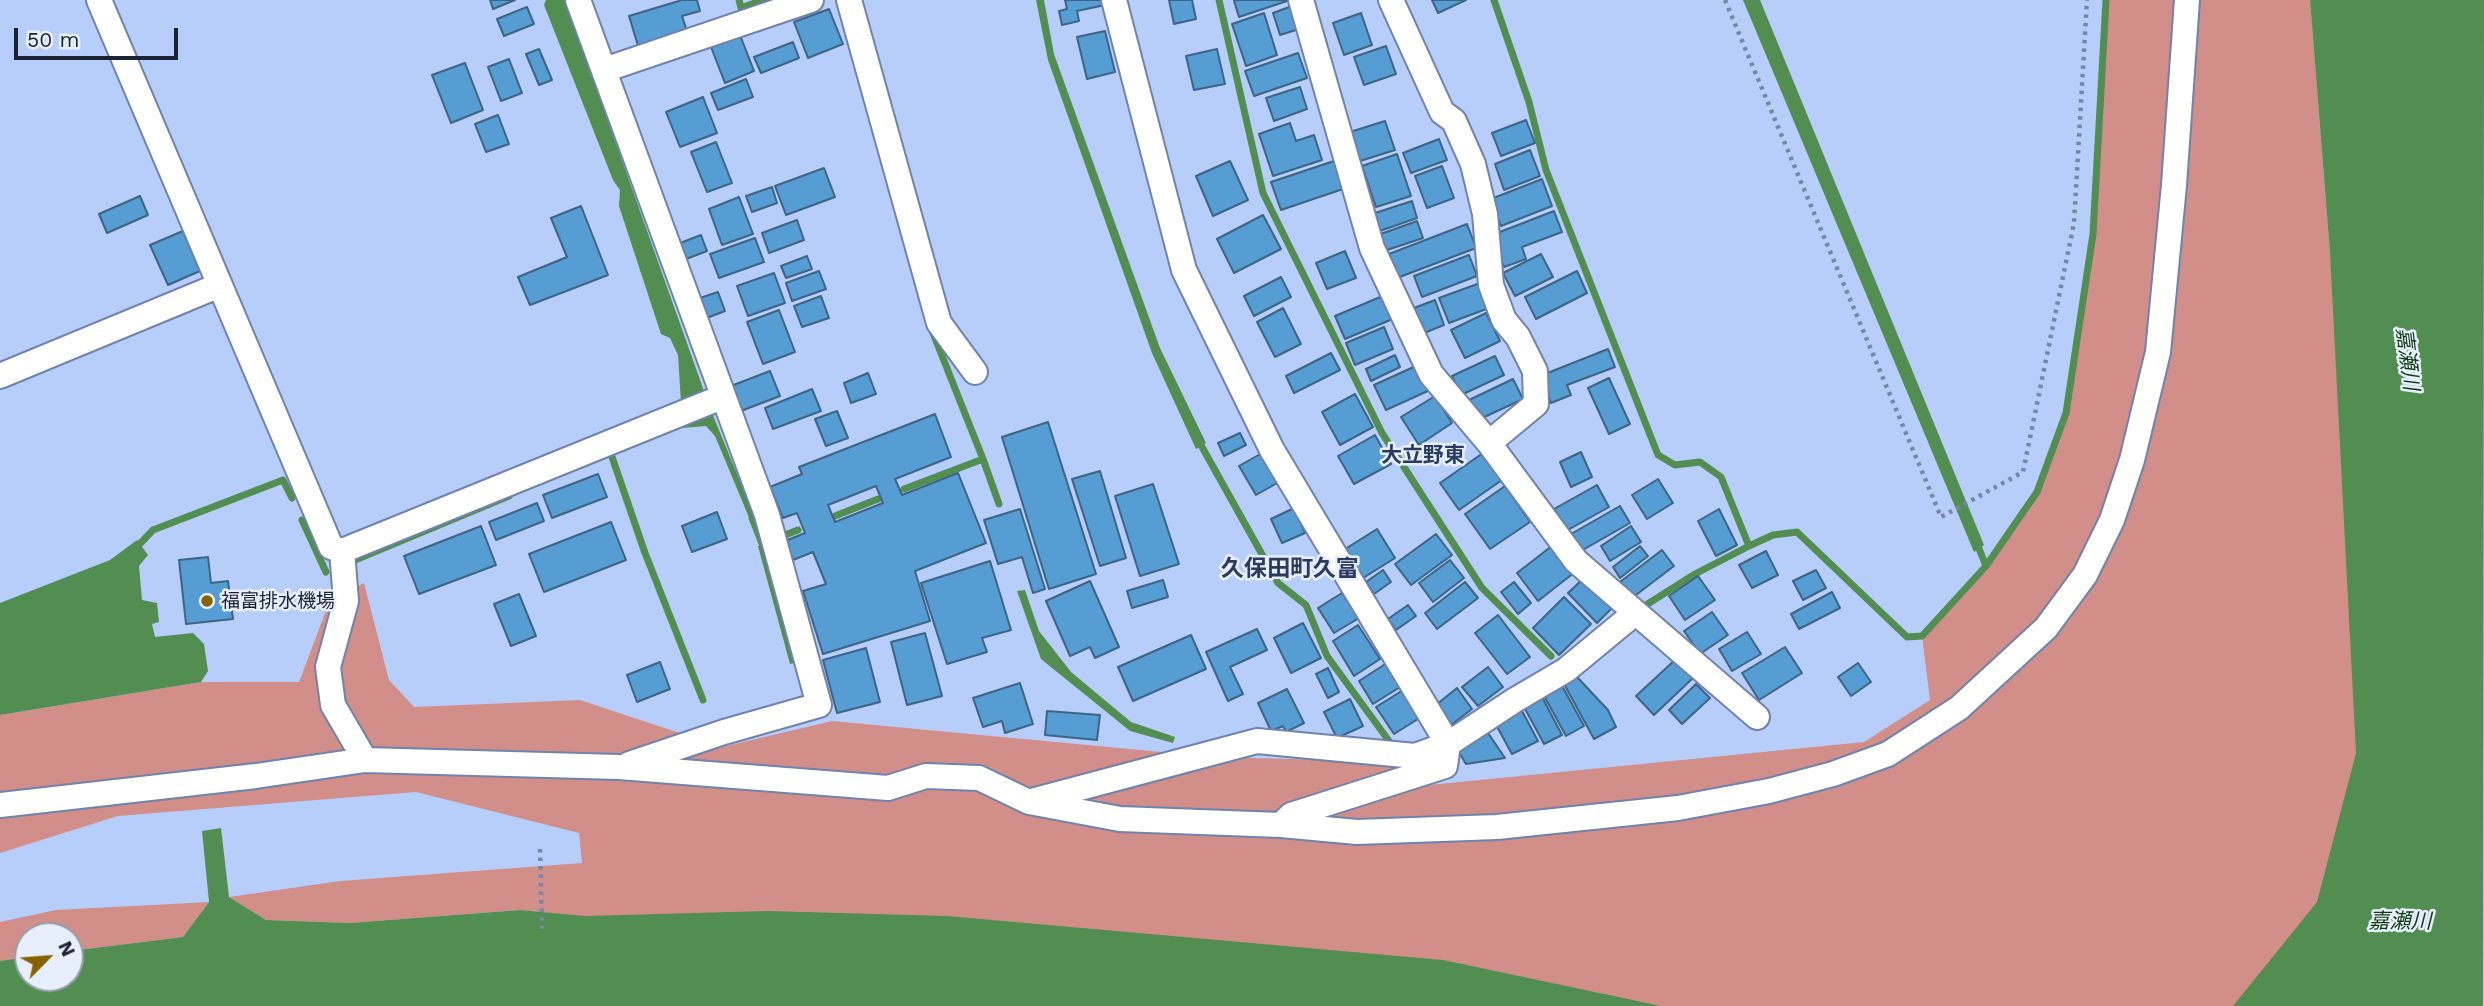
<!DOCTYPE html>
<meta charset="utf-8">
<style>
body{margin:0}
#map{position:relative;width:2484px;height:1006px;overflow:hidden;background:#b8cefa;font-family:"Work Sans",sans-serif}
canvas{display:block}
.north{position:absolute;left:14px;top:922px;width:70px;height:70px;box-sizing:border-box;background:#e8effc;border:2px solid #969dac;border-radius:50%;rotate:65deg;font-size:19px;font-weight:700;line-height:28px;text-align:center;color:#1a2233}
.north::after{content:'';display:block;margin:auto;width:24px;height:32px;background:#876300;clip-path:polygon(50% 0,100% 100%,50% 72%,0 100%)}
.scale{position:absolute;left:14px;top:28px;width:164px;height:32px;box-sizing:border-box;border:4px solid #1a2233;border-top:0;padding-left:9px;font-size:21px;line-height:24px;white-space:nowrap;color:#1a2233;-webkit-text-stroke:5px #e8effc;paint-order:stroke}
</style>
<div id="map">
<canvas width="2484" height="1006"></canvas>
<div class="north">N</div>
<div class="scale">50 m</div>
</div>
<script>
const c = document.querySelector('canvas').getContext('2d');
c.lineJoin = 'round';
function fillPath(path, color) { c.fillStyle = color; c.fill(path, 'evenodd'); }
const shape = rows => new Path2D(rows.map(r => 'M' + r).join(''));
function stroke(path, color, width, dash) { c.strokeStyle = color; c.lineWidth = width; c.lineCap = dash ? 'butt' : 'round'; c.setLineDash(dash || []); c.stroke(path); }
function drawText(font, color, halo, rows, align = 'center') {
  c.font = font + ' "Work Sans","Noto Sans JP",sans-serif'; c.lineWidth = 5; c.setLineDash([]); c.textBaseline = 'middle'; c.strokeStyle = halo; c.fillStyle = color; for (const [text, x, y, turn = 0] of rows) {
    c.save(); c.translate(x, y); c.rotate((+turn || 0) * Math.PI / 180); c.textAlign = isNaN(turn) ? turn : align; if (halo) c.strokeText(text, 0, 0); c.fillText(text, 0, 0); c.restore();
  }
}
fillPath(shape([
 [2106,0,2310,0,2330,253,2384,805,2314,1006,1489,1006,520,910,350,923,266,920,229,897,340,881,582,863,579,833,416,792,118,816,0,853,0,715,201,682,299,682,330,600,364,583,389,680,414,707,580,700,722,747,832,721,1215,757,1403,762,1419,786,1864,742,1930,700,1922,636,1986,566,2037,492,2066,413,2093,234],
 [209,902,183,937,70,951,70,936,28,936,28,957,0,961,0,922,56,910]
]), '#d28f8a');
fillPath(shape([
 [546,0,565,0,704,391,681,402,678,355,670,338,661,334,619,206,620,190,613,180,544,5],
 [1036,0,1044,0,1054,54,1160,348,1206,443,1196,449,1152,353,1048,60],
 [1743,0,1760,0,1984,545,1974,552],
 [2310,0,2484,0,2483,1006,2233,1006,2317,902,2356,753,2330,253],
 [712,413,758,525,753,527,715,436,706,426,682,428,643,440],
 [137,540,148,555,139,566,142,600,157,603,159,622,152,624,155,637,193,633,204,644,208,671,201,682,0,715,0,603,110,560],
 [765,545,803,661,790,664,758,546],
 [1025,590,1039,631,1071,672,1131,722,1175,737,1173,743,1130,731,1041,659,1017,591],
 [221,828,229,897,266,920,350,923,520,910,585,916,768,911,947,916,1443,960,1661,1006,0,1006,0,961,28,957,28,978,70,978,70,951,183,937,209,902,202,831]
]), '#528d51');
stroke(shape([
 [739,0,741,8,763,0],
 [1219,0,1263,193,1382,433,1482,588,1551,656],
 [1494,0,1529,102,1546,170,1658,455,1675,465,1700,462,1721,477,1749,546],
 [1197,438,1278,583,1306,605,1327,656,1389,741],
 [611,454,645,553,703,700],
 [983,459,999,504],
 [904,489,983,459,931,328],
 [835,516,878,499],
 [752,518,763,546],
 [302,520,326,572],
 [780,537,798,530],
 [1976,541,1986,566],
 [133,551,153,530,283,480,292,498],
 [355,560,509,496],
 [1646,605,1695,574,1749,546,1773,535,1797,532,1907,637,1922,636,1986,566,2037,492,2066,413,2093,234,2106,0]
]), '#528d51', 7);
const building = shape([
 [490,0,515,0,493,9,490,0],
 [682,0,697,0,700,11,682,16,688,34,639,49,629,16,682,0],
 [1065,0,1104,0,1105,5,1077,11,1079,21,1062,25,1059,11,1067,9,1065,0],
 [1169,0,1192,0,1196,19,1174,24,1169,0],
 [1236,0,1290,0,1239,17,1234,1,1236,0],
 [1432,0,1466,0,1438,13,1432,0],
 [1292,6,1299,29,1280,35,1273,13,1292,6],
 [527,7,534,24,504,36,497,19,527,7],
 [829,9,843,44,808,58,794,22,829,9],
 [1264,13,1277,55,1246,66,1232,24,1264,13],
 [1361,13,1372,45,1344,55,1333,23,1361,13],
 [1105,31,1115,72,1087,79,1077,37,1105,31],
 [740,35,754,71,725,83,711,47,740,35],
 [793,42,799,58,761,73,754,57,793,42],
 [1386,46,1396,74,1364,85,1354,57,1386,46],
 [539,49,552,80,539,85,526,54,539,49],
 [1217,49,1225,84,1194,90,1186,56,1217,49],
 [1298,53,1307,78,1254,96,1245,71,1298,53],
 [509,59,522,93,501,101,488,67,509,59],
 [465,63,483,110,451,123,432,75,465,63],
 [746,79,753,97,718,110,711,93,746,79],
 [1300,87,1307,109,1274,121,1266,98,1300,87],
 [703,97,717,133,680,147,666,112,703,97],
 [498,115,509,144,486,152,475,124,498,115],
 [1526,120,1535,143,1501,156,1492,133,1526,120],
 [1385,121,1395,150,1360,161,1350,132,1385,121],
 [1290,123,1296,141,1314,135,1322,160,1273,176,1259,134,1290,123],
 [1439,139,1447,160,1411,173,1403,153,1439,139],
 [716,142,732,183,707,192,691,152,716,142],
 [1530,150,1540,176,1504,190,1495,164,1530,150],
 [1397,154,1411,196,1376,207,1362,166,1397,154],
 [1230,161,1248,200,1213,216,1196,176,1230,161],
 [1334,161,1343,189,1281,210,1271,182,1334,161],
 [1442,166,1454,198,1427,208,1415,176,1442,166],
 [824,168,835,197,786,215,775,186,824,168],
 [1542,179,1552,206,1501,226,1491,199,1542,179],
 [772,187,777,203,752,212,746,196,772,187],
 [140,196,148,215,107,233,99,214,140,196],
 [739,197,753,234,722,245,709,209,739,197],
 [1412,201,1417,218,1377,232,1372,214,1412,201],
 [581,206,608,275,530,305,518,277,567,257,551,218,581,206],
 [1554,211,1562,232,1522,247,1526,259,1504,267,1492,235,1554,211],
 [1263,215,1281,249,1234,273,1217,239,1263,215],
 [797,220,804,240,769,253,762,233,797,220],
 [1417,221,1423,238,1384,251,1378,235,1417,221],
 [1467,224,1476,248,1397,278,1389,254,1467,224],
 [183,231,200,271,168,285,150,245,183,231],
 [701,235,707,251,681,261,675,245,701,235],
 [755,238,764,262,719,278,710,254,755,238],
 [1345,251,1356,278,1327,289,1316,263,1345,251],
 [1541,254,1553,277,1515,296,1503,273,1541,254],
 [1469,255,1477,276,1422,297,1414,276,1469,255],
 [807,256,812,269,786,278,781,266,807,256],
 [819,271,826,289,792,301,786,283,819,271],
 [1577,271,1587,293,1536,319,1525,297,1577,271],
 [774,273,785,303,748,316,737,286,774,273],
 [1281,277,1291,297,1254,316,1244,296,1281,277],
 [1480,283,1489,308,1449,323,1439,298,1480,283],
 [718,292,725,311,704,319,697,299,718,292],
 [1385,295,1395,318,1345,339,1335,316,1385,295],
 [821,296,829,318,802,327,794,306,821,296],
 [1435,300,1444,325,1424,333,1414,308,1435,300],
 [1283,308,1301,344,1275,357,1257,322,1283,308],
 [779,310,795,352,763,364,747,322,779,310],
 [1486,313,1500,341,1465,358,1451,330,1486,313],
 [1384,327,1393,349,1355,365,1346,343,1384,327],
 [1608,349,1615,367,1567,385,1571,395,1551,403,1540,376,1608,349],
 [1331,353,1340,370,1294,393,1286,376,1331,353],
 [1395,355,1400,367,1371,381,1366,369,1395,355],
 [1495,356,1504,375,1461,395,1452,376,1495,356],
 [1418,365,1430,390,1386,410,1374,385,1418,365],
 [770,371,780,396,741,411,731,386,770,371],
 [868,373,876,394,851,403,844,383,868,373],
 [1609,378,1630,424,1609,434,1588,388,1609,378],
 [1513,379,1523,399,1478,420,1469,400,1513,379],
 [812,389,821,411,773,429,765,408,812,389],
 [1355,394,1373,427,1340,445,1322,412,1355,394],
 [1435,396,1452,423,1419,445,1401,417,1435,396],
 [837,411,848,438,826,446,815,419,837,411],
 [935,414,951,457,895,479,902,495,958,473,986,543,915,571,930,621,823,654,803,591,826,584,813,552,793,560,785,541,805,533,797,513,783,518,770,487,802,474,799,467,935,414],
 [876,486,883,503,835,522,828,505,876,486],
 [1048,422,1096,574,1049,589,1002,437,1048,422],
 [1240,433,1246,445,1224,456,1218,443,1240,433],
 [1375,435,1391,464,1354,484,1338,456,1375,435],
 [1581,452,1592,477,1571,487,1560,462,1581,452],
 [1262,453,1279,482,1256,495,1239,466,1262,453],
 [1483,453,1502,480,1459,510,1440,483,1483,453],
 [1100,471,1126,558,1100,566,1072,479,1100,471],
 [598,474,607,497,552,518,543,495,598,474],
 [1658,479,1673,503,1647,519,1632,495,1658,479],
 [1153,484,1179,564,1140,576,1115,496,1153,484],
 [1597,485,1609,507,1566,531,1554,509,1597,485],
 [1505,486,1530,522,1490,549,1465,514,1505,486],
 [537,503,544,521,496,540,489,522,537,503],
 [1620,506,1630,523,1581,551,1571,534,1620,506],
 [1294,508,1305,533,1282,543,1271,519,1294,508],
 [1020,509,1045,589,1033,593,1022,557,998,564,984,520,1020,509],
 [1719,509,1737,545,1716,556,1698,521,1719,509],
 [717,512,727,539,692,552,682,526,717,512],
 [611,522,626,560,544,592,529,554,611,522],
 [481,526,496,565,419,594,404,556,481,526],
 [1631,526,1641,542,1610,561,1601,546,1631,526],
 [1377,529,1395,558,1360,580,1342,551,1377,529],
 [1436,534,1452,555,1411,585,1395,564,1436,534],
 [1553,545,1575,572,1538,601,1517,573,1553,545],
 [1640,546,1648,556,1620,578,1613,567,1640,546],
 [1662,550,1674,566,1632,598,1620,582,1662,550],
 [1766,551,1778,575,1752,588,1739,565,1766,551],
 [208,557,211,583,228,581,233,619,186,624,179,560,208,557],
 [1450,560,1464,578,1433,602,1419,583,1450,560],
 [990,561,1011,630,982,638,987,652,947,664,921,583,990,561],
 [1383,570,1391,582,1374,594,1366,582,1383,570],
 [1816,570,1826,588,1803,600,1793,581,1816,570],
 [1698,576,1715,600,1685,620,1669,596,1698,576],
 [1585,577,1614,606,1597,623,1568,593,1585,577],
 [1163,580,1168,597,1132,608,1127,591,1163,580],
 [1090,581,1119,647,1095,658,1090,647,1070,656,1046,601,1090,581],
 [1465,582,1478,598,1437,629,1425,613,1465,582],
 [1514,582,1531,603,1518,614,1501,592,1514,582],
 [1832,592,1840,608,1799,629,1791,614,1832,592],
 [1342,593,1359,618,1334,633,1318,608,1342,593],
 [519,594,536,636,511,646,494,604,519,594],
 [1564,597,1591,624,1559,655,1533,628,1564,597],
 [1408,605,1416,616,1396,630,1388,619,1408,605],
 [1712,612,1728,635,1700,654,1684,631,1712,612],
 [1498,615,1530,657,1507,674,1475,633,1498,615],
 [1303,623,1321,658,1291,673,1274,638,1303,623],
 [1358,625,1380,659,1354,676,1333,641,1358,625],
 [1257,629,1267,650,1230,667,1243,694,1228,701,1206,652,1257,629],
 [1747,632,1761,654,1732,671,1719,649,1747,632],
 [925,633,942,696,907,705,891,642,925,633],
 [1191,635,1206,669,1133,701,1118,667,1191,635],
 [1785,647,1802,673,1759,700,1742,673,1785,647],
 [866,648,880,702,837,713,823,660,866,648],
 [1676,659,1693,678,1654,715,1636,696,1676,659],
 [1390,661,1405,684,1373,704,1359,681,1390,661],
 [660,662,670,689,637,702,627,675,660,662],
 [1858,663,1871,682,1851,696,1838,677,1858,663],
 [1488,667,1503,687,1478,706,1462,687,1488,667],
 [1328,668,1339,692,1328,698,1316,674,1328,668],
 [1577,677,1608,710,1616,727,1594,739,1564,684,1577,677],
 [1020,683,1033,724,1005,733,1002,721,983,727,973,698,1020,683],
 [1561,684,1584,726,1566,736,1543,694,1561,684],
 [1696,684,1710,698,1682,724,1669,710,1696,684],
 [1408,687,1426,714,1394,734,1376,707,1408,687],
 [1457,688,1472,709,1451,725,1436,705,1457,688],
 [1287,689,1304,723,1286,732,1283,726,1271,731,1258,703,1287,689],
 [1541,695,1562,735,1544,744,1523,705,1541,695],
 [1350,699,1363,726,1337,738,1324,712,1350,699],
 [1521,709,1538,741,1512,754,1495,723,1521,709],
 [1047,711,1100,715,1097,740,1045,735,1047,711],
 [1486,730,1505,758,1466,764,1457,749,1486,730]
]);
fillPath(building, '#569dd4');
stroke(building, '#3d6482', 2);
const street = shape([
 [99,0,331,547,342,551,722,397],
 [578,0,767,515,819,705,724,732,629,764],
 [849,0,939,323,975,372],
 [1301,0,1372,248,1431,374,1489,443,1576,561,1757,717],
 [1391,0,1442,112,1454,121,1473,164,1485,214,1491,285,1504,320,1518,337,1535,371,1536,404,1489,443],
 [604,70,811,0],
 [0,376,220,285],
 [342,551,346,601,328,667,333,705,365,760],
 [1035,800,1257,741,1415,756,1448,744,1272,450,1184,270,1114,0],
 [0,805,256,776,365,760,619,767,888,788,926,776,979,778,1029,802,1120,819,1281,825,1357,832,1497,827,1678,808,1769,791,1833,774,1888,754,1959,708,2046,628,2085,575,2112,520,2132,460,2158,352,2174,185,2187,0],
 [1281,825,1291,815,1445,766,1448,744,1515,700,1566,670,1635,613]
]);
stroke(street, '#6f83ac', 28);
stroke(shape([
 [1725,0,1941,517,2023,472,2074,223,2087,0],
 [540,849,542,929]
]), '#7686a6', 4.5, [3.5, 5]);
stroke(street, '#fff', 24);
for (const [x, y, r, color] of [
 [207,601,7,"#876300"]
]) { const dot = new Path2D(); dot.arc(x, y, r, 0, 2 * Math.PI); c.fillStyle = color; c.fill(dot); stroke(dot, '#e8effc', 2.5); }
drawText('19px', '#1a2233', '#e8effc', [
 ["福富排水機場",221,601]
], 'left');
drawText('italic 21px', '#113c13', '#e8effc', [
 ["嘉瀬川",2407,359,83],
 ["嘉瀬川",2400,922]
]);
drawText('bold 21px', '#2a3b5f', '#e8effc', [
 ["大立野東",1423,456]
]);
drawText('bold 23px', '#2a3b5f', '#e8effc', [
 ["久保田町久富",1290,569]
]);
</script>
